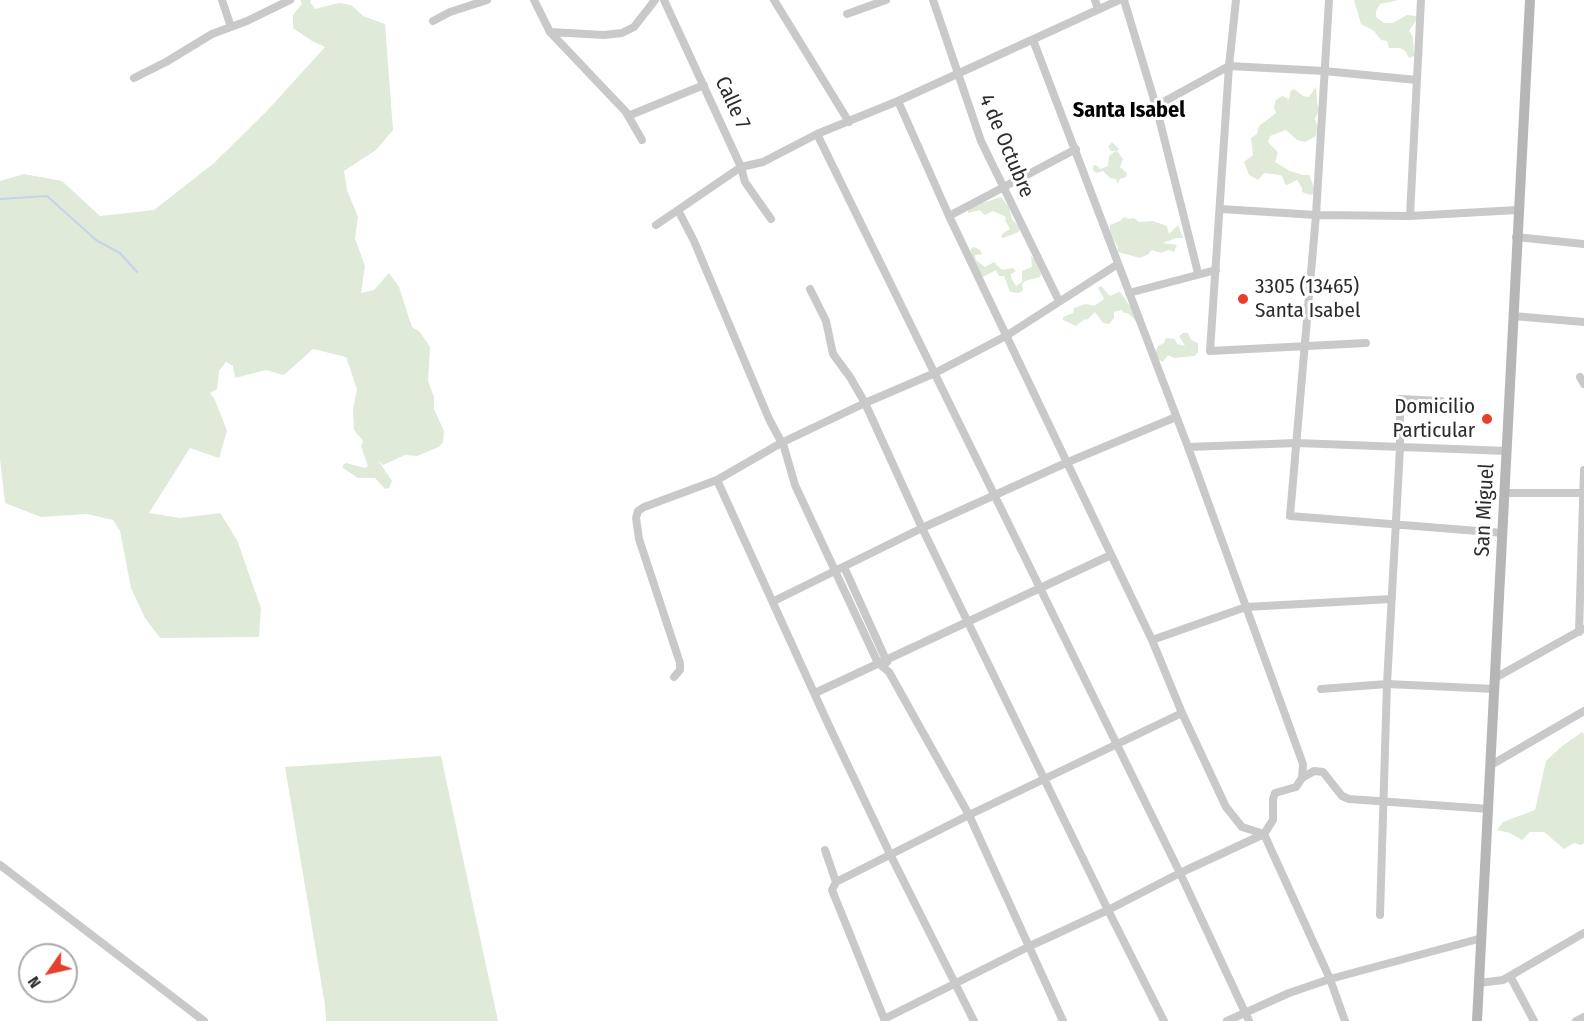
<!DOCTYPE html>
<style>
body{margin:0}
#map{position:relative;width:1584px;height:1021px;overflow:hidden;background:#fff;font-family:"Fira Sans Condensed",sans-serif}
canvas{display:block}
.north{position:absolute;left:18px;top:943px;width:60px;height:60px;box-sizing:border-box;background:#fff;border:2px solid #ababab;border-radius:50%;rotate:236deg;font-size:16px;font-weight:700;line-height:24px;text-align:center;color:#2c2c2c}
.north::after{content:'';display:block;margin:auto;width:21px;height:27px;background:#e63f2b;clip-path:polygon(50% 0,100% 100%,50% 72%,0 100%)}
</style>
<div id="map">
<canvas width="1584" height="1021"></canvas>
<div class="north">N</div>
</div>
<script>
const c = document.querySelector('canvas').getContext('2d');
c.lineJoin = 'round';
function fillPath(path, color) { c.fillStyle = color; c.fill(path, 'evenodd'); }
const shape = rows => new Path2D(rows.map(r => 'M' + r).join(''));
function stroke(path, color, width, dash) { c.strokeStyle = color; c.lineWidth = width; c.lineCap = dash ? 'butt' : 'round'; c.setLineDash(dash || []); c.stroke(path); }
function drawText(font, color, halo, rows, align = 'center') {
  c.font = font + ' "Fira Sans Condensed",sans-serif'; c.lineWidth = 6; c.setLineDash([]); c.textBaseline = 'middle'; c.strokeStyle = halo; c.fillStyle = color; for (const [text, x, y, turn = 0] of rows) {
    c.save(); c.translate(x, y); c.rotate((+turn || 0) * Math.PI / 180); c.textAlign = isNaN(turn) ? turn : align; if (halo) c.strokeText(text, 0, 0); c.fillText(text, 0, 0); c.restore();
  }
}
fillPath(shape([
 [300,0,311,0,310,2,315,9,339,3,351,5,363,16,385,24,393,130,376,150,344,171,347,190,358,217,355,239,365,266,361,293,374,290,389,273,399,287,412,327,420,332,430,347,428,381,434,397,434,409,444,431,443,442,439,447,417,456,405,455,383,465,378,460,392,481,389,488,385,489,375,478,358,478,343,468,343,465,346,463,365,468,368,466,361,446,363,441,354,430,353,409,357,389,346,357,313,349,284,375,266,370,235,378,233,366,226,362,219,371,217,389,210,393,215,400,227,431,219,458,190,448,149,513,180,518,220,513,237,540,261,608,259,637,160,638,145,618,131,588,120,531,113,520,87,514,41,517,5,503,0,459,0,181,24,174,62,181,100,216,154,210,214,163,266,112,325,47,312,41,293,28,293,15,302,4],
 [1354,0,1399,0,1380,4,1376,11,1376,17,1384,23,1393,23,1407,15,1416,16,1416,21,1409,31,1413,37,1414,56,1409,58,1405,51,1400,48,1389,48,1387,41,1381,40,1374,31,1361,24],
 [1316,87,1317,102,1319,110,1315,119,1318,128,1316,136,1305,142,1297,140,1286,130,1270,136,1268,142,1278,152,1275,162,1290,171,1303,175,1309,175,1314,187,1314,194,1310,195,1302,192,1302,188,1297,180,1287,185,1285,184,1282,176,1280,175,1264,173,1258,180,1249,175,1244,162,1253,155,1251,138,1257,134,1259,126,1276,113,1274,107,1276,100,1282,96,1289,99,1291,90,1294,89,1303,96,1309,97],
 [1112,142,1119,149,1117,151,1123,159,1120,167,1127,173,1126,177,1120,179,1118,184,1116,179,1110,178,1103,171,1096,173,1093,170,1093,166,1096,165,1100,169,1108,166,1109,156,1116,151,1111,151,1108,147],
 [1001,197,1009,207,1012,219,1020,228,1019,232,1003,238,1001,237,1002,234,1010,229,1005,220,1006,217,993,211,985,215,980,210,968,213,968,210,973,206],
 [1124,217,1129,219,1134,218,1139,222,1153,221,1167,226,1169,234,1178,225,1183,238,1176,238,1163,243,1177,245,1174,252,1169,250,1161,253,1152,250,1147,255,1140,258,1118,252,1118,247,1110,233,1110,225,1120,221],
 [974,247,980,250,982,254,975,255,976,260,985,267,994,262,1002,270,1013,268,1016,271,1011,274,1011,278,1016,286,1022,282,1022,271,1032,267,1031,256,1035,260,1041,274,1040,277,1025,281,1022,284,1023,290,1019,293,1010,292,1004,276,999,276,996,270,983,277,980,274,971,253,971,249],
 [1101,286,1110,296,1119,292,1121,293,1129,305,1135,308,1139,318,1136,321,1128,313,1124,313,1121,310,1114,312,1114,318,1109,324,1103,323,1095,312,1087,320,1085,319,1076,326,1063,320,1063,317,1073,313,1074,308,1086,304,1094,306,1104,299,1098,288],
 [1183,333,1188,333,1191,340,1198,343,1198,352,1195,356,1174,358,1168,355,1163,362,1157,359,1155,353,1158,346,1164,343,1166,338,1175,339,1177,344,1185,346,1179,336],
 [1582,732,1584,734,1584,843,1581,845,1574,843,1564,849,1544,832,1530,832,1522,840,1510,833,1497,830,1503,822,1535,810,1546,761,1561,747],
 [441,756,498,1021,326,1021,325,1005,285,767]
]), '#dfead9');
stroke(shape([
 [0,199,47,196,96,240,120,253,137,272]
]), '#c4d5eb', 2);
stroke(shape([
 [222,0,231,27],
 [534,0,550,32,626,112,642,140],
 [664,0,741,167,745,182,771,219],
 [774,0,849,122],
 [933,0,981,141,1059,301],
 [1095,0,1098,9],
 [1124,0,1156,106,1198,273],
 [1236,0,1229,66,1210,351,1366,343],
 [1329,0,1316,215,1290,516,1503,533],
 [847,14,886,0],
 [433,21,450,12,487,0],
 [550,32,604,35,622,33,634,27,655,0],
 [134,78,166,62,212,34,247,21,290,0],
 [898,101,949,216,1152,640,1182,713,1226,807,1242,827,1264,834,1330,979,1345,1021],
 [1156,106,1229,66,1324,71,1417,80],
 [628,116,704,85],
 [817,134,1180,873,1249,1021],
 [1221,209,1316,215,1410,216,1517,210],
 [678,210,694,241,769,419,784,447,795,485,878,663,889,672,969,815,836,882],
 [949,216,1076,149],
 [1410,216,1421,0],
 [656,225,741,167,763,162,817,134,898,101,1119,0],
 [1516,237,1584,244],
 [810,289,826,321,833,354,850,377,865,403,922,528,1108,910,1164,1021],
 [1129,293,1216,270],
 [1513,316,1584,322],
 [1580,377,1584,384],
 [1188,447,1297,443,1507,451],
 [717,480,830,728,890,854,974,1021],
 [1505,493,1584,493],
 [844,567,887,662],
 [774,601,922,528,1068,462,1176,417],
 [1579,632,1584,470],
 [1152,640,1246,607,1391,599],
 [674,677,680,670,680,663,639,539,636,518,638,511,644,507,717,480,781,443,865,403,935,373,1006,336,1118,264],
 [1495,678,1583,629],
 [1321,689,1387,684,1495,689],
 [815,693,1111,555],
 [1491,765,1584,711],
 [1302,778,1314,771,1323,772,1342,796,1349,799,1489,809],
 [825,850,836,882,832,890,885,1021],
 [0,865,204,1021],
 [1380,915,1387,684,1400,448,1400,399,1441,401],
 [1510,976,1534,1021],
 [1479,983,1503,980,1584,933],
 [884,1019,1030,946,1108,910,1180,873,1264,834,1273,820,1273,799,1275,793,1296,787,1302,778,1303,764,1188,447,1033,40],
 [1063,1021,969,815,1182,713],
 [1227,1021,1289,993,1330,979,1482,938],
 [1576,1021,1584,1017]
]), '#c9c9c9', 8);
stroke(shape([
 [1477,1021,1530,0]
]), '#b6b6b6', 10);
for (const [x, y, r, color] of [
 [1243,299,6,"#e63f2b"],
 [1487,419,6,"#e63f2b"]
]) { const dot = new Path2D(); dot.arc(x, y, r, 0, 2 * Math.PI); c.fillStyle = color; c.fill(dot); stroke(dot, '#fff', 2); }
drawText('21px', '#2c2c2c', '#fff', [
 ["Calle 7",732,103,65],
 ["4 de Octubre",1006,146,67],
 ["San Miguel",1485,510,-87]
]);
drawText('21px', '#2c2c2c', '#fff', [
 ["3305 (13465)",1255,287],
 ["Santa Isabel",1255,311],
 ["Domicilio",1475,407,"right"],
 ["Particular",1475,431,"right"]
], 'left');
drawText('bold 22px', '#000', '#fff', [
 ["Santa Isabel",1129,111]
]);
</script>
